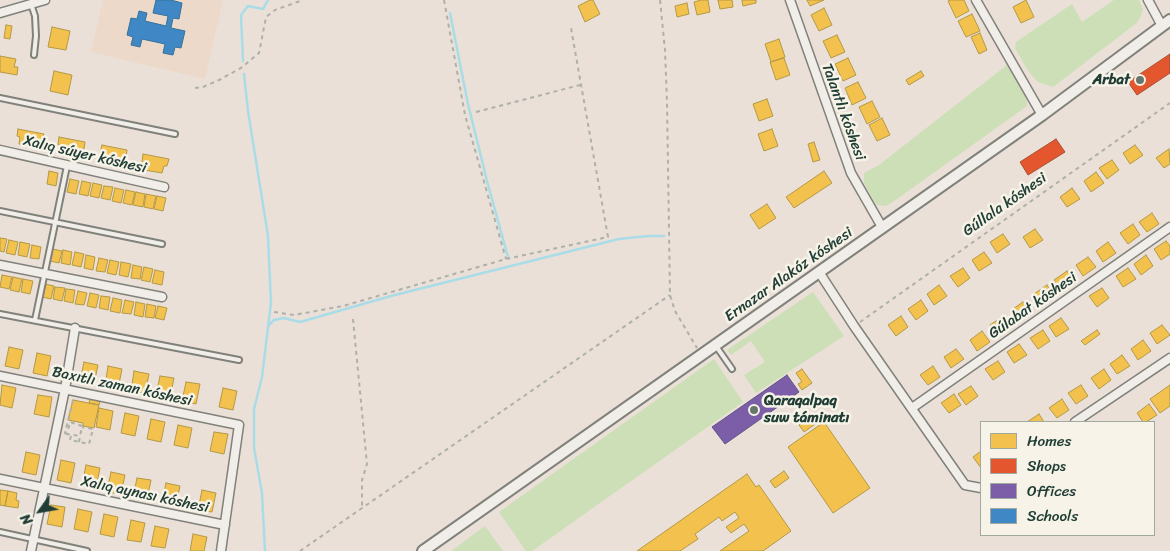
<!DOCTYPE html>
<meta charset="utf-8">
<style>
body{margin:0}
#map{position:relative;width:1170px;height:551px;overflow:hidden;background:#eae0d7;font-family:Sriracha,sans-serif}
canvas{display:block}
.legend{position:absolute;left:980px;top:421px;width:175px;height:115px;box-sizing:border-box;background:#f7f3e8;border:1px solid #a1aaa0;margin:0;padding:6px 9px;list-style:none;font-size:15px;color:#1f3d34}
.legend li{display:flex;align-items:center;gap:10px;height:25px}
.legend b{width:25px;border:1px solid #a1aaa0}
.north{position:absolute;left:15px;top:486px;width:50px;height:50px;-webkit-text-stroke:4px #f7f3e8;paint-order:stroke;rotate:238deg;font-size:14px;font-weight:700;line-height:20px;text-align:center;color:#1f3d34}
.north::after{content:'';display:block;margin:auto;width:18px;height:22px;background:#1f3d34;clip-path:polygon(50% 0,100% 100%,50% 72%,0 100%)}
</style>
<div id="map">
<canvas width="1170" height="551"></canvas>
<ul class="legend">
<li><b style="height:14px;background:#f2c14e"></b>Homes</li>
<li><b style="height:14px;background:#e4572e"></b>Shops</li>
<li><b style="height:14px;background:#7b5ea7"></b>Offices</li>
<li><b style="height:14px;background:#3f88c5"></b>Schools</li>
</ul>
<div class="north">N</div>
</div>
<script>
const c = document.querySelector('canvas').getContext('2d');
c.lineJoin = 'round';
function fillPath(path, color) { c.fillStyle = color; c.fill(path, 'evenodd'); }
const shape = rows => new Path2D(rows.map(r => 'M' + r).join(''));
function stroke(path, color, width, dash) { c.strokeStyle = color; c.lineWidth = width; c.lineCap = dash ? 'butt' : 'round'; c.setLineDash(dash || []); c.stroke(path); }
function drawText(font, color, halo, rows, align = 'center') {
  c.font = font + ' Sriracha,sans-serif'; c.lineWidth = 5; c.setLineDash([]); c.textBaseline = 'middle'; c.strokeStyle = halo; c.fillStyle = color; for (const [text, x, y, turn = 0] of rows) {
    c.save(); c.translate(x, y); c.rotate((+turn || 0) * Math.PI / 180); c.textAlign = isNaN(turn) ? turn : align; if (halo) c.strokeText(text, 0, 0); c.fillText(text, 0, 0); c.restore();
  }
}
fillPath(shape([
 [103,0,223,0,205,79,91,52]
]), '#ecd9c9');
fillPath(shape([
 [1114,0,1139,0,1143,10,1138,22,1053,87,1038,82,1028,71,1015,48,1016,42,1072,4,1082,22],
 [1007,65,1015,74,1026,93,1027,106,897,199,886,206,876,205,864,183,864,173,879,165],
 [813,292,844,336,756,393,744,375,765,362,751,341,731,355,727,350],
 [714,359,743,402,532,551,526,551,499,512],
 [485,526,503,551,451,551]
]), '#ccdfb6');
const homes = shape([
 [590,0,593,0,600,14,585,22,578,6,590,0],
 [701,0,708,0,710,12,697,15,694,2,701,0],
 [718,0,732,0,733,7,720,9,718,0],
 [742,0,756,0,756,3,743,6,742,0],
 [807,0,824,0,810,6,807,0],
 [950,0,964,0,969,11,956,18,948,1,950,0],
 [1026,0,1034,17,1021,23,1013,7,1026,0],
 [687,3,689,14,677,17,675,6,687,3],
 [824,8,832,25,819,31,811,15,824,8],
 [972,14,980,31,966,37,958,21,972,14],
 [6,25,12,26,10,39,4,38,6,25],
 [52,27,70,31,66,50,48,47,52,27],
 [980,33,987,50,979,54,971,37,980,33],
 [837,35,845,52,831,58,823,41,837,35],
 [779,39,785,57,771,62,765,44,779,39],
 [0,56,16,59,14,67,18,67,17,75,0,72,0,56],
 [784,58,790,75,776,80,770,62,784,58],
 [848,58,856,75,843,81,835,64,848,58],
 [54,71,72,75,68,95,50,91,54,71],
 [921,71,924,76,909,85,906,80,921,71],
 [858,82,866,98,852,105,845,88,858,82],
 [767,99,773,116,759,121,753,104,767,99],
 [872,101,880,117,867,124,859,107,872,101],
 [882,118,890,135,877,141,869,125,882,118],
 [18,129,44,134,42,141,39,140,37,148,19,144,20,137,17,136,18,129],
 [772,129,778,146,764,151,758,134,772,129],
 [59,137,85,142,84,149,80,149,79,156,60,153,61,145,58,145,59,137],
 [814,142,820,160,813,162,808,144,814,142],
 [102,145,127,150,126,157,122,157,121,164,102,161,104,153,100,153,102,145],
 [1135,145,1143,155,1130,164,1123,153,1135,145],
 [1169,149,1170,164,1164,168,1156,158,1169,149],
 [143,154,169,159,167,166,164,166,162,173,144,170,145,162,142,162,143,154],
 [1112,160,1119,170,1107,179,1099,168,1112,160],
 [49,171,58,173,56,186,47,184,49,171],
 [824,171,832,183,794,208,786,197,824,171],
 [1096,172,1104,183,1091,192,1084,181,1096,172],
 [70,179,79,181,76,194,67,192,70,179],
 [82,181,91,183,88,196,79,194,82,181],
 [93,183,102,185,99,198,90,196,93,183],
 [104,186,113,187,110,200,101,198,104,186],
 [115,188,124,190,121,203,112,201,115,188],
 [1072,188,1080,199,1067,207,1060,197,1072,188],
 [126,190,135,192,132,205,123,203,126,190],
 [136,192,145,194,143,207,133,205,136,192],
 [146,194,156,196,153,209,144,207,146,194],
 [157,196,166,198,163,211,154,209,157,196],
 [767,204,776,218,759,229,750,215,767,204],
 [1152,213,1159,224,1147,232,1139,222,1152,213],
 [1133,224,1140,235,1128,244,1120,233,1133,224],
 [1035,229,1043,240,1030,248,1023,237,1035,229],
 [1003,234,1010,244,997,253,990,242,1003,234],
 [0,238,7,239,4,252,0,251,0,238],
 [9,240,18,242,15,255,6,253,9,240],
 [1166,241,1170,246,1170,254,1161,260,1154,249,1166,241],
 [20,242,30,244,27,257,18,255,20,242],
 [1108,242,1116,253,1103,262,1096,251,1108,242],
 [32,245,41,247,39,259,30,258,32,245],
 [53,249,62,251,59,263,50,261,53,249],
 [63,250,72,252,70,265,61,263,63,250],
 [75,252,84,254,81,267,72,265,75,252],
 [984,252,992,263,979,271,972,260,984,252],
 [86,255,95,257,93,270,84,268,86,255],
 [1146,255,1153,266,1141,275,1134,264,1146,255],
 [1088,257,1096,267,1083,276,1076,265,1088,257],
 [99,258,108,260,105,272,96,271,99,258],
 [110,260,119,262,116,275,107,273,110,260],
 [121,262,131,264,128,277,119,275,121,262],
 [133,265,142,267,140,279,131,278,133,265],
 [144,267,153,269,150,282,141,280,144,267],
 [963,268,970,278,958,287,950,276,963,268],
 [1128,268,1136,279,1123,287,1116,276,1128,268],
 [155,270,164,272,162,285,152,283,155,270],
 [1067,271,1074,282,1061,291,1054,280,1067,271],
 [2,275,12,277,9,289,0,287,2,275],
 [13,277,22,279,19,292,10,290,13,277],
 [23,279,33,281,30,294,21,292,23,279],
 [45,284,54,286,51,299,42,297,45,284],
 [939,285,947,296,934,305,927,294,939,285],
 [1047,285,1054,296,1041,305,1034,294,1047,285],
 [55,287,65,288,62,301,53,299,55,287],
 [1102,288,1109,298,1097,307,1089,296,1102,288],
 [66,289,75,290,73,303,64,301,66,289],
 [78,291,87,293,84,305,75,304,78,291],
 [90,293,99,295,96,308,87,306,90,293],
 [101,296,110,297,108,310,99,308,101,296],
 [113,298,122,300,120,313,110,311,113,298],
 [125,300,134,302,131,314,122,313,125,300],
 [921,300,928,311,916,320,908,309,921,300],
 [136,302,145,304,143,317,134,315,136,302],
 [1023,302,1030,313,1018,322,1010,311,1023,302],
 [147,304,156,306,154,318,145,317,147,304],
 [158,306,167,308,164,320,155,318,158,306],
 [901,316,908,327,896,336,888,325,901,316],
 [1002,317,1010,327,997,336,990,325,1002,317],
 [1061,318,1069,329,1056,337,1049,326,1061,318],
 [1162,325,1170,335,1157,344,1150,333,1162,325],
 [1043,330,1050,341,1038,349,1030,338,1043,330],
 [1097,330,1100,334,1085,345,1081,341,1097,330],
 [982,331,990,342,977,351,970,340,982,331],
 [1143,340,1151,351,1138,360,1131,349,1143,340],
 [1019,344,1027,355,1014,363,1007,352,1019,344],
 [9,347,23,350,19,369,5,366,9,347],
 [956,349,964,359,951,368,944,357,956,349],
 [37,353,51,356,47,376,33,373,37,353],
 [1122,355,1130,366,1117,374,1110,364,1122,355],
 [998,361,1005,372,993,380,985,369,998,361],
 [84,362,98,365,94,384,80,381,84,362],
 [108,366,122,369,118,389,105,386,108,366],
 [933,366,940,377,928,385,920,375,933,366],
 [802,369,812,383,802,390,798,384,802,382,796,373,802,369],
 [1104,369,1111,380,1099,389,1091,378,1104,369],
 [134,371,149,374,145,393,131,391,134,371],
 [160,376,174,378,170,398,156,395,160,376],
 [186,382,200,384,196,404,182,401,186,382],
 [2,385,16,388,12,408,0,405,2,385],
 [1081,385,1088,396,1076,404,1068,393,1081,385],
 [1170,385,1170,406,1160,413,1150,399,1170,385],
 [971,386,978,396,966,405,958,394,971,386],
 [223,388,237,391,233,410,219,407,223,388],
 [954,394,961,405,949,413,941,403,954,394],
 [38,395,52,397,49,417,34,414,38,395],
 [90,398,100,400,99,405,89,403,90,398],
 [1062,399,1069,410,1057,418,1049,408,1062,399],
 [73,400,99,405,94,428,83,426,83,423,68,420,73,400],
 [1149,404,1157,415,1146,422,1143,422,1137,413,1149,404],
 [99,408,113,411,110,430,96,427,99,408],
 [125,413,139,416,135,436,121,433,125,413],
 [816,413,821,420,804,432,799,425,816,413],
 [1039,414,1044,422,1027,422,1039,414],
 [151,419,165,422,161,442,147,439,151,419],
 [824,422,870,488,833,513,788,447,824,422],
 [178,425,192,428,188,448,174,445,178,425],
 [214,432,228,434,224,454,210,451,214,432],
 [981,451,981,468,973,457,981,451],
 [26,452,40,455,36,475,22,472,26,452],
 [61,460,75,463,71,483,57,480,61,460],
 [86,465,100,468,96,488,82,485,86,465],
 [784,471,789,478,775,488,770,481,784,471],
 [111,472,125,475,121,494,107,492,111,472],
 [747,474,756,487,759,485,791,531,763,551,720,551,749,531,744,524,731,533,726,527,739,518,735,512,722,521,719,517,695,534,698,539,680,551,637,551,747,474],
 [137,478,151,480,147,500,133,497,137,478],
 [166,483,180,486,176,505,162,502,166,483],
 [0,490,8,491,5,506,0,505,0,490],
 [202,490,216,493,212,512,198,510,202,490],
 [8,491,17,493,16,500,19,501,18,508,5,506,8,491],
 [51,505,65,507,62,527,47,524,51,505],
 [78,509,92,512,88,532,74,529,78,509],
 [104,514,118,517,114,537,100,534,104,514],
 [131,520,145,523,141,542,127,540,131,520],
 [155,526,169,529,165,548,151,546,155,526],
 [193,534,207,537,204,551,190,551,193,534]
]);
fillPath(homes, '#f2c14e');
stroke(homes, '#b39946', 1);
const shops = shape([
 [1170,54,1170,73,1137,95,1128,82,1170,54],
 [1056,139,1065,152,1028,175,1020,162,1056,139]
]);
fillPath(shops, '#e4572e');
stroke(shops, '#a94f30', 1);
const offices = shape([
 [787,375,799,392,725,444,712,427,787,375]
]);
fillPath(offices, '#7b5ea7');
stroke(offices, '#5f5484', 1);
const schools = shape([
 [156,0,171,0,182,3,179,19,173,18,171,28,185,31,181,48,175,47,173,55,163,53,165,44,142,39,140,47,131,45,133,37,127,35,131,18,137,19,139,11,147,13,145,21,166,26,168,16,153,13,156,0]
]);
fillPath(schools, '#3f88c5');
stroke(schools, '#35729a', 1);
stroke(shape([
 [450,13,468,104,487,181,508,257],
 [243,61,241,15,248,6,263,9,268,0],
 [244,74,248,111,268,236,271,303,262,377,254,409,254,448,262,493,265,551],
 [269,325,274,320,284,318,300,322,391,296,619,239,648,236,664,236]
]), '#aadce8', 2.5);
const service = shape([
 [31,4,35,16,36,36,34,55],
 [0,98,175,134],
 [0,211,162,244],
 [0,314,239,360],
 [35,320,67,166],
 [716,346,732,369],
 [0,532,87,551]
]);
const minor = shape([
 [790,0,851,173,882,227],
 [976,0,1042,115],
 [1148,0,1162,26],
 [0,13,45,0],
 [0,150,164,187],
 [0,265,162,297],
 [819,272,854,326,965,485,981,488],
 [0,376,239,425,221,551],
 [912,408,1170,227],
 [1075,422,1170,358],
 [0,479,225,525],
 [31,551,65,389,75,328]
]);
const secondary = shape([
 [423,551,1042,115,1170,20]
]);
stroke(service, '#80817b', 8);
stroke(minor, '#80817b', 11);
stroke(secondary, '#80817b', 14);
stroke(shape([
 [444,0,465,115,506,259],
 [660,0,665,50,667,102,670,295,675,311,697,348],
 [195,88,203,87,219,80,241,68,259,53,266,17,275,10,303,0],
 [476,112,580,85],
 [274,312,294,315,343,306,506,259,608,237,571,28],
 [353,319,367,464,362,480,362,508],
 [860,322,1170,103],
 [67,434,65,433,73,400],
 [71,436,70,440,89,444,93,429,82,427],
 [79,442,82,426,70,422,67,434,80,436],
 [300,551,670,295]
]), '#aeb0ab', 2, [4, 4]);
stroke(service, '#f1eeea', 4);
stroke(minor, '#f1eeea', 8);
stroke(secondary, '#f1eeea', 10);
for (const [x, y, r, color] of [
 [1140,80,5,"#66766d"],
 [754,410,5,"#66766d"]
]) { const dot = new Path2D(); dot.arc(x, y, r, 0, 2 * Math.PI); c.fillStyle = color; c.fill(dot); stroke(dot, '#f7f3e8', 2); }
drawText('bold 15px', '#1f3d34', '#f7f3e8', [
 ["Arbat",1130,80],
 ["Qaraqalpaq",764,401,"left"],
 ["suw táminatı",764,418,"left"]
], 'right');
drawText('15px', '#1f3d34', '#f7f3e8', [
 ["Talantlı kóshesi",843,112,70],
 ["Xalıq súyer kóshesi",85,155,13],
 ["Gúllala kóshesi",1005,205,-35],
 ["Ernazar Alakóz kóshesi",789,275,-35],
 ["Gúlabat kóshesi",1033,306,-35],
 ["Baxıtlı zaman kóshesi",122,387,12],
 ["Xalıq aynası kóshesi",145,495,12]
]);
</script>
